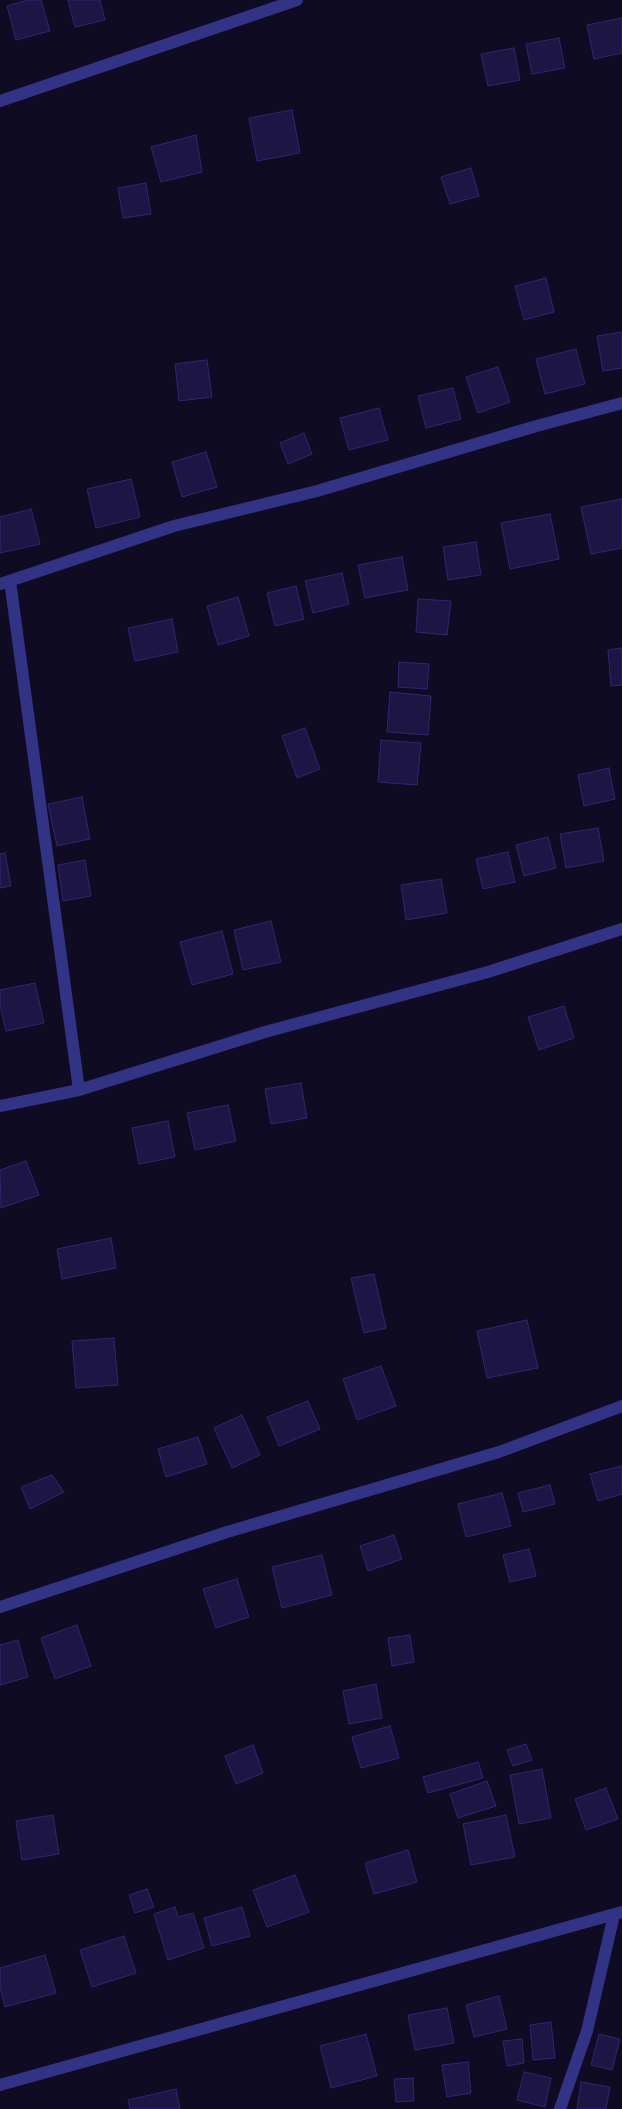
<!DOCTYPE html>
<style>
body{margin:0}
canvas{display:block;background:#0e0b22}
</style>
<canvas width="622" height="2109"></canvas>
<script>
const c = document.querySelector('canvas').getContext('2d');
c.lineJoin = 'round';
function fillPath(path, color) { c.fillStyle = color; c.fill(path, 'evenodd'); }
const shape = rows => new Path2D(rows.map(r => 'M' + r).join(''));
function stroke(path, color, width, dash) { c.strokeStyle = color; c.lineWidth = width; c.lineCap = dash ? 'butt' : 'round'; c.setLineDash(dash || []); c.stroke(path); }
const building = shape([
 [27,0,41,0,50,31,16,40,7,6,27,0],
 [68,0,100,0,105,20,75,27,68,0],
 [622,18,622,53,594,59,587,25,622,18],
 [559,38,565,68,532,74,526,44,559,38],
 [514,48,520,80,488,86,481,54,514,48],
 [292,110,300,153,257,161,249,118,292,110],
 [196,135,202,172,161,182,151,147,196,135],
 [471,168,479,196,450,204,441,177,471,168],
 [146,183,151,214,123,218,118,188,146,183],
 [546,278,554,312,524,320,515,286,546,278],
 [622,332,622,368,603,371,597,336,622,332],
 [576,349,585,384,545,394,536,359,576,349],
 [207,360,212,397,179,401,175,364,207,360],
 [498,367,510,402,478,413,466,377,498,367],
 [453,388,461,419,426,428,418,396,453,388],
 [379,408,388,440,349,450,340,418,379,408],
 [304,433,312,454,288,464,280,443,304,433],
 [206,452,217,487,182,497,172,462,206,452],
 [131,479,140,517,96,528,87,489,131,479],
 [622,499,622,548,591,554,581,507,622,499],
 [31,509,40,544,0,553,0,517,31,509],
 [550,514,559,559,510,569,501,523,550,514],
 [476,542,481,575,448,580,443,547,476,542],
 [402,557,408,590,365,598,358,565,402,557],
 [342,573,349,604,313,613,305,581,342,573],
 [296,586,304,619,275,626,267,593,296,586],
 [238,597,249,636,218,645,207,606,238,597],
 [418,599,451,601,447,635,416,632,418,599],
 [172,619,178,652,135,661,128,628,172,619],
 [622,648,622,685,611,686,608,650,622,648],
 [399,662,429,664,427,689,398,687,399,662],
 [390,692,431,696,428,735,387,732,390,692],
 [305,728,320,769,297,778,282,736,305,728],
 [381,740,421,743,417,785,378,782,381,740],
 [609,768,615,799,584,806,578,775,609,768],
 [82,797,90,839,57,846,48,804,82,797],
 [598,828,604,861,566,868,560,834,598,828],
 [548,837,556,868,524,876,516,845,548,837],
 [508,852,515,882,483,889,476,859,508,852],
 [5,853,11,886,0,888,0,854,5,853],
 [85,860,91,896,63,901,58,865,85,860],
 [441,879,447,913,406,920,401,885,441,879],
 [271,921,281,962,243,970,234,930,271,921],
 [222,931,233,974,192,985,180,942,222,931],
 [35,983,44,1023,6,1031,0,1005,0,990,35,983],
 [564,1006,574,1038,539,1050,528,1017,564,1006],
 [301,1083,307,1118,271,1124,265,1089,301,1083],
 [228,1105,236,1141,195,1150,187,1113,228,1105],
 [168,1121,175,1157,139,1164,132,1128,168,1121],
 [26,1161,39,1195,1,1208,0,1170,26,1161],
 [111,1238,116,1268,62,1279,57,1249,111,1238],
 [374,1274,386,1328,364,1333,351,1278,374,1274],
 [527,1320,538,1368,487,1378,477,1331,527,1320],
 [114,1338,118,1385,76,1388,72,1341,114,1338],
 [381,1366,396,1406,357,1420,343,1379,381,1366],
 [308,1401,320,1429,279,1446,267,1417,308,1401],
 [242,1415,260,1455,232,1468,214,1428,242,1415],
 [198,1437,207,1464,166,1477,158,1449,198,1437],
 [622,1466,622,1494,598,1501,590,1474,622,1466],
 [52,1475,64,1492,30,1509,21,1487,52,1475],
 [550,1485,555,1504,523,1512,518,1493,550,1485],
 [502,1493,511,1526,466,1537,458,1504,502,1493],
 [394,1535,402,1559,368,1571,360,1546,394,1535],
 [529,1549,536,1576,510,1582,503,1555,529,1549],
 [322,1555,332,1595,282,1608,272,1567,322,1555],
 [237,1579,249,1617,216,1628,203,1589,237,1579],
 [77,1625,91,1666,55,1679,41,1638,77,1625],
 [410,1635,414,1662,392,1666,388,1638,410,1635],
 [18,1640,28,1677,0,1685,0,1645,18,1640],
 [376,1684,382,1718,349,1724,343,1691,376,1684],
 [390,1726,399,1758,361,1768,352,1737,390,1726],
 [526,1744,532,1760,513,1766,507,1750,526,1744],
 [253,1745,263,1773,236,1784,225,1756,253,1745],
 [478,1762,483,1778,428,1793,423,1777,478,1762],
 [542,1769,551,1818,519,1824,510,1775,542,1769],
 [487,1781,496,1806,458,1818,450,1794,487,1781],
 [606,1788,618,1819,586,1830,575,1799,606,1788],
 [53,1815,59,1854,22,1860,16,1821,53,1815],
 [506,1815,515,1857,471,1865,463,1824,506,1815],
 [408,1850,417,1882,374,1894,365,1863,408,1850],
 [295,1875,309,1912,267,1927,253,1890,295,1875],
 [147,1889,154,1907,135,1913,129,1895,147,1889],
 [175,1907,178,1917,193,1913,204,1948,168,1960,154,1914,175,1907],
 [242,1907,250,1936,212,1946,204,1918,242,1907],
 [124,1936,136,1973,92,1987,80,1950,124,1936],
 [45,1955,56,1993,5,2007,0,1987,0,1968,45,1955],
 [499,1996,507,2029,474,2037,466,2005,499,1996],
 [447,2008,454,2043,415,2050,408,2015,447,2008],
 [551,2022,555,2058,533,2060,530,2025,551,2022],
 [366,2034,377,2076,331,2088,320,2046,366,2034],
 [599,2034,620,2039,612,2070,591,2065,599,2034],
 [522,2039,524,2063,507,2066,503,2041,522,2039],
 [468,2062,471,2093,447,2097,442,2065,468,2062],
 [524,2072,551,2078,545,2107,517,2100,524,2072],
 [413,2078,414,2101,396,2102,394,2079,413,2078],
 [581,2082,610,2087,606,2109,577,2109,581,2082],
 [176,2089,180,2109,130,2109,128,2100,176,2089]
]);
fillPath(building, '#1d1644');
stroke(building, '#312572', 1);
stroke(shape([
 [0,101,297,0],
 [10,581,79,1090],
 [0,584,174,526,317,491,533,427,622,403],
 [0,1106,79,1090,265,1032,488,972,622,929],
 [0,1607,227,1532,499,1452,622,1406],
 [0,2085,622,1912],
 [560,2109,587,2031,614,1915]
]), '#323385', 12);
</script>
